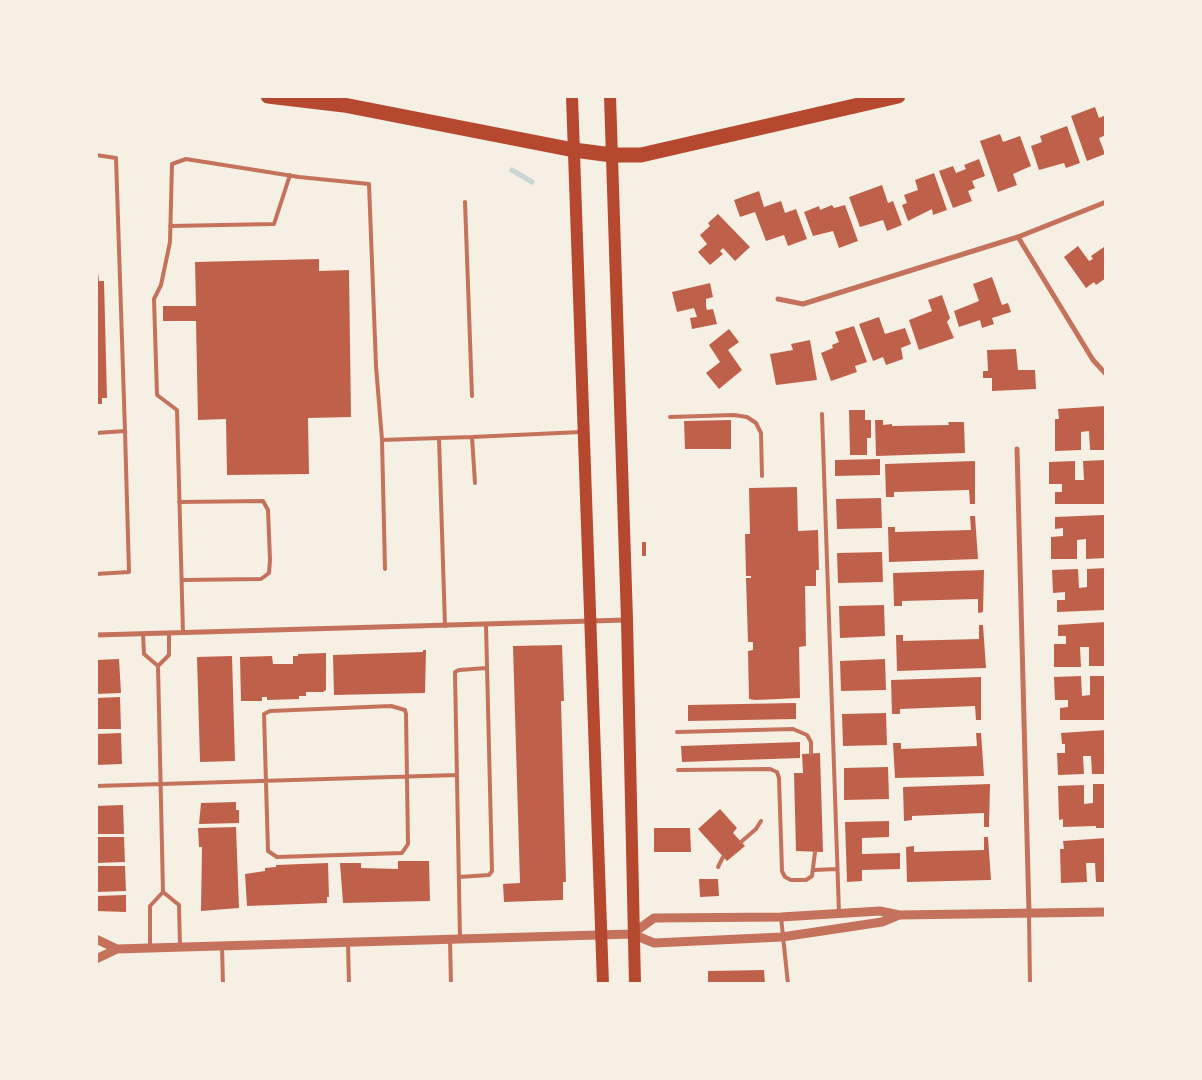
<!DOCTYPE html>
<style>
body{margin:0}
#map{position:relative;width:1202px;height:1080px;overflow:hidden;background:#f6efe4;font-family:Ubuntu,sans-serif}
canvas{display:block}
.frame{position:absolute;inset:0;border:98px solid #f6efe4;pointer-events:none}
</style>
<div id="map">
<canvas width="1202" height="1080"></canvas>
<div class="frame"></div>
</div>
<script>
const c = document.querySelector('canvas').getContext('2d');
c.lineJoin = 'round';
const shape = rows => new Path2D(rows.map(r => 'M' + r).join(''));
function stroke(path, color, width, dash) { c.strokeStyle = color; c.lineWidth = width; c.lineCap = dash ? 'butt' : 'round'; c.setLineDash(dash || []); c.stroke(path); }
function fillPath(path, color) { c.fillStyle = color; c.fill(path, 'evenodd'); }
stroke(shape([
 [512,170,532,182]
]), '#c9d6d2', 5);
fillPath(shape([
 [1095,107,1099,118,1106,115,1106,135,1099,138,1105,154,1087,161,1071,116],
 [1067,126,1080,163,1066,168,1064,163,1039,170,1031,146,1042,142,1040,136],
 [1000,134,1003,142,1020,136,1031,166,1013,174,1017,185,998,192,980,141],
 [979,159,985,176,972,181,975,188,968,191,972,201,953,208,939,171,953,166,956,173,966,169,964,165],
 [934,173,947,210,933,215,932,209,908,221,902,205,907,203,904,195,918,190,915,180],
 [882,185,888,203,893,201,902,225,887,231,883,220,860,227,849,197],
 [759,191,764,207,781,201,785,213,796,209,807,239,788,246,784,235,766,241,755,212,740,217,734,200],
 [832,205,834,208,845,205,858,241,839,248,833,231,813,236,804,212,819,206,820,210],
 [718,214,750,247,735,261,723,248,720,251,723,254,710,265,698,252,707,244,700,235,710,226,708,223],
 [1078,246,1089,261,1093,259,1091,256,1104,247,1106,250,1106,278,1096,285,1094,282,1086,288,1064,257],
 [96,255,99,281,104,281,107,398,102,398,102,404,96,404],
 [319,259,319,271,349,270,351,417,308,418,309,474,227,475,226,419,198,420,196,321,163,321,163,306,196,306,195,262],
 [992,277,1002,305,1008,303,1011,312,992,318,994,324,982,328,980,320,959,327,954,311,979,301,973,284],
 [710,283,713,297,706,299,706,306,707,310,713,309,717,324,692,329,690,318,697,317,694,308,677,312,672,292],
 [942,295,950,318,947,322,954,338,919,350,909,320,932,311,928,300],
 [879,317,885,334,905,328,911,344,901,348,903,359,886,365,883,357,873,361,859,324],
 [854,326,867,362,855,366,857,372,831,381,821,353,833,348,832,345,839,342,835,332],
 [729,329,739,342,728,350,742,370,719,389,706,373,720,362,709,345],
 [810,340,817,380,776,385,770,354,793,350,791,344],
 [1016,349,1018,370,1035,370,1036,389,992,391,992,378,983,378,983,371,988,371,987,350],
 [1106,406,1106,450,1090,450,1089,431,1081,432,1081,450,1055,451,1055,419,1059,419,1058,409],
 [849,410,865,410,865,420,871,420,871,438,867,438,867,455,850,455],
 [731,420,731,449,685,449,684,421],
 [875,420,883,420,883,425,892,424,892,426,949,425,948,422,964,422,965,453,876,456],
 [880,459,880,475,835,476,835,460],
 [1106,460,1105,504,1055,504,1055,492,1062,492,1062,484,1049,484,1049,462,1075,461,1075,480,1084,480,1083,461],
 [975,461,975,504,970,504,969,490,894,492,894,497,886,497,885,464],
 [797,487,798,531,818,530,819,570,816,570,816,586,805,586,806,646,799,647,800,698,755,700,749,699,748,651,753,650,753,642,748,642,746,578,751,578,751,576,746,576,745,534,750,534,749,488],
 [881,498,882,528,837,529,836,499],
 [1104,515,1106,558,1086,559,1086,539,1077,540,1077,559,1051,559,1051,537,1063,536,1063,528,1055,529,1055,517],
 [970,516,975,516,978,559,889,562,888,527,895,527,895,532,971,530],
 [642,542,646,542,646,556,642,556],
 [882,552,883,582,838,583,837,553],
 [1106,568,1106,610,1057,612,1057,600,1065,600,1065,592,1053,593,1052,570,1078,569,1079,588,1087,587,1087,569],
 [984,570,983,612,978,613,978,599,902,601,902,606,894,606,893,573],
 [884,605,885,636,840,638,839,606],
 [1106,622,1106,666,1089,666,1089,647,1080,647,1081,667,1054,667,1054,644,1066,644,1066,636,1058,636,1058,625],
 [979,625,983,625,986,668,897,671,896,635,903,635,903,641,979,639],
 [562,645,564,701,561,701,566,882,563,882,563,900,504,902,503,884,520,883,513,646],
 [423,650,426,650,425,693,334,695,333,655,423,652],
 [326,653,326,690,323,692,306,692,306,696,299,696,299,699,267,700,267,697,262,697,262,701,241,701,240,657,272,656,273,664,293,664,293,656,298,656,298,654],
 [232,656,235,761,200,762,197,657],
 [119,659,121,693,96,694,96,660],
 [885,659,886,690,841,691,840,661],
 [1081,676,1082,696,1090,695,1090,676,1106,676,1106,720,1060,720,1060,708,1068,707,1068,700,1055,700,1054,677],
 [981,677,981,720,976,720,975,706,900,709,900,714,892,714,891,680],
 [120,697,121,729,96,729,96,698],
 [796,703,796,719,688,721,688,705],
 [886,713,887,745,843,746,842,714],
 [1106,730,1106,774,1092,774,1091,756,1083,756,1084,774,1058,775,1057,753,1065,753,1065,744,1062,744,1061,733],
 [121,733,122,764,96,765,96,734],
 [976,733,981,733,984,776,895,778,893,743,901,743,901,749,977,746],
 [800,742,800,758,682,762,681,746],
 [820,753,823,852,796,851,794,773,803,773,802,754],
 [888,767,889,799,844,800,844,768],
 [990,784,989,827,984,827,984,813,912,816,912,820,904,821,903,787],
 [1093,784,1106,784,1106,828,1096,828,1096,826,1063,827,1063,819,1059,820,1058,786,1084,785,1084,804,1093,803],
 [236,802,236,810,239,810,239,823,199,824,201,803],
 [123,805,124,834,96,834,96,806],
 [720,809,737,828,733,833,745,846,727,861,698,829],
 [889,821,889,837,862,838,862,854,900,853,900,869,862,870,862,881,847,882,845,822],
 [236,827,239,908,201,911,202,847,199,847,198,828],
 [654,828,690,828,691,852,654,852],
 [96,837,124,837,125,862,96,863],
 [984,837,988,837,991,880,907,882,906,847,914,846,914,852,984,850],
 [1106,838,1106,882,1096,882,1095,863,1086,863,1087,882,1061,883,1060,849,1064,849,1063,841],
 [398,861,429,861,430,901,343,903,340,863,361,863,361,868,398,869],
 [328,863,329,897,327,897,327,903,247,906,245,874,265,871,265,868,276,867,276,865],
 [96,866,125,866,126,891,96,892],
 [699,879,718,879,719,896,700,897],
 [126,895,126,912,96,911,96,896],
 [764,970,765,984,708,984,708,971]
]), '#bf614a');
stroke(shape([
 [96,155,116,158,125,431,96,433],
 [465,202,472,396],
 [170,226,274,224,290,175],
 [822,414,839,913],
 [670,417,734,415,747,417,756,423,761,433,762,476],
 [439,438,472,437],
 [475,483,472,437,581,432],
 [179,502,263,501,268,510,270,560,269,573,261,579,182,580],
 [385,569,382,440,439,438,445,626],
 [96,574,129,572,125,431],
 [183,633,177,410,157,395,154,299,161,285,170,242,172,164,186,159,299,177,369,184,376,366,382,440],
 [143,634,144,654,158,666,163,892,150,906,150,948],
 [158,666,169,655,169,633],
 [391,706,405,710,406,714,408,844,402,853,277,857,268,851,264,714,270,711,391,706],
 [677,732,793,729,807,735,811,742,811,754],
 [678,770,770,769,777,772,779,778,782,871,785,877,791,880,806,880,812,876,815,852],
 [96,786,457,775],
 [741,842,756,829,761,821],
 [718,867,723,857],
 [815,870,836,869],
 [459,877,489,875,492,871,486,625],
 [163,892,179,905,180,947],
 [1029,915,1030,984],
 [781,917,788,984],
 [460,939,455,672,459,670,487,668],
 [450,940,451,984],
 [348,943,349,984],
 [222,946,223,984]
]), '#c5725c', 4);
stroke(shape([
 [1018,237,1093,360,1106,374],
 [778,299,803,304,1018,237,1106,202],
 [1017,449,1029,914],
 [96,635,626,620]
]), '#c5725c', 5);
stroke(shape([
 [632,934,654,918,781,917,880,911,899,915,1106,912],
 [96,939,117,949],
 [96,959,117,949,150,948,632,934,654,943,782,937,882,922,899,915]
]), '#c5725c', 9);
stroke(shape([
 [572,96,603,984],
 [610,96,627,620,635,984]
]), '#b5482f', 12);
stroke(shape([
 [268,96,344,105,574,150,612,155,641,155,898,96]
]), '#b5482f', 15);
</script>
